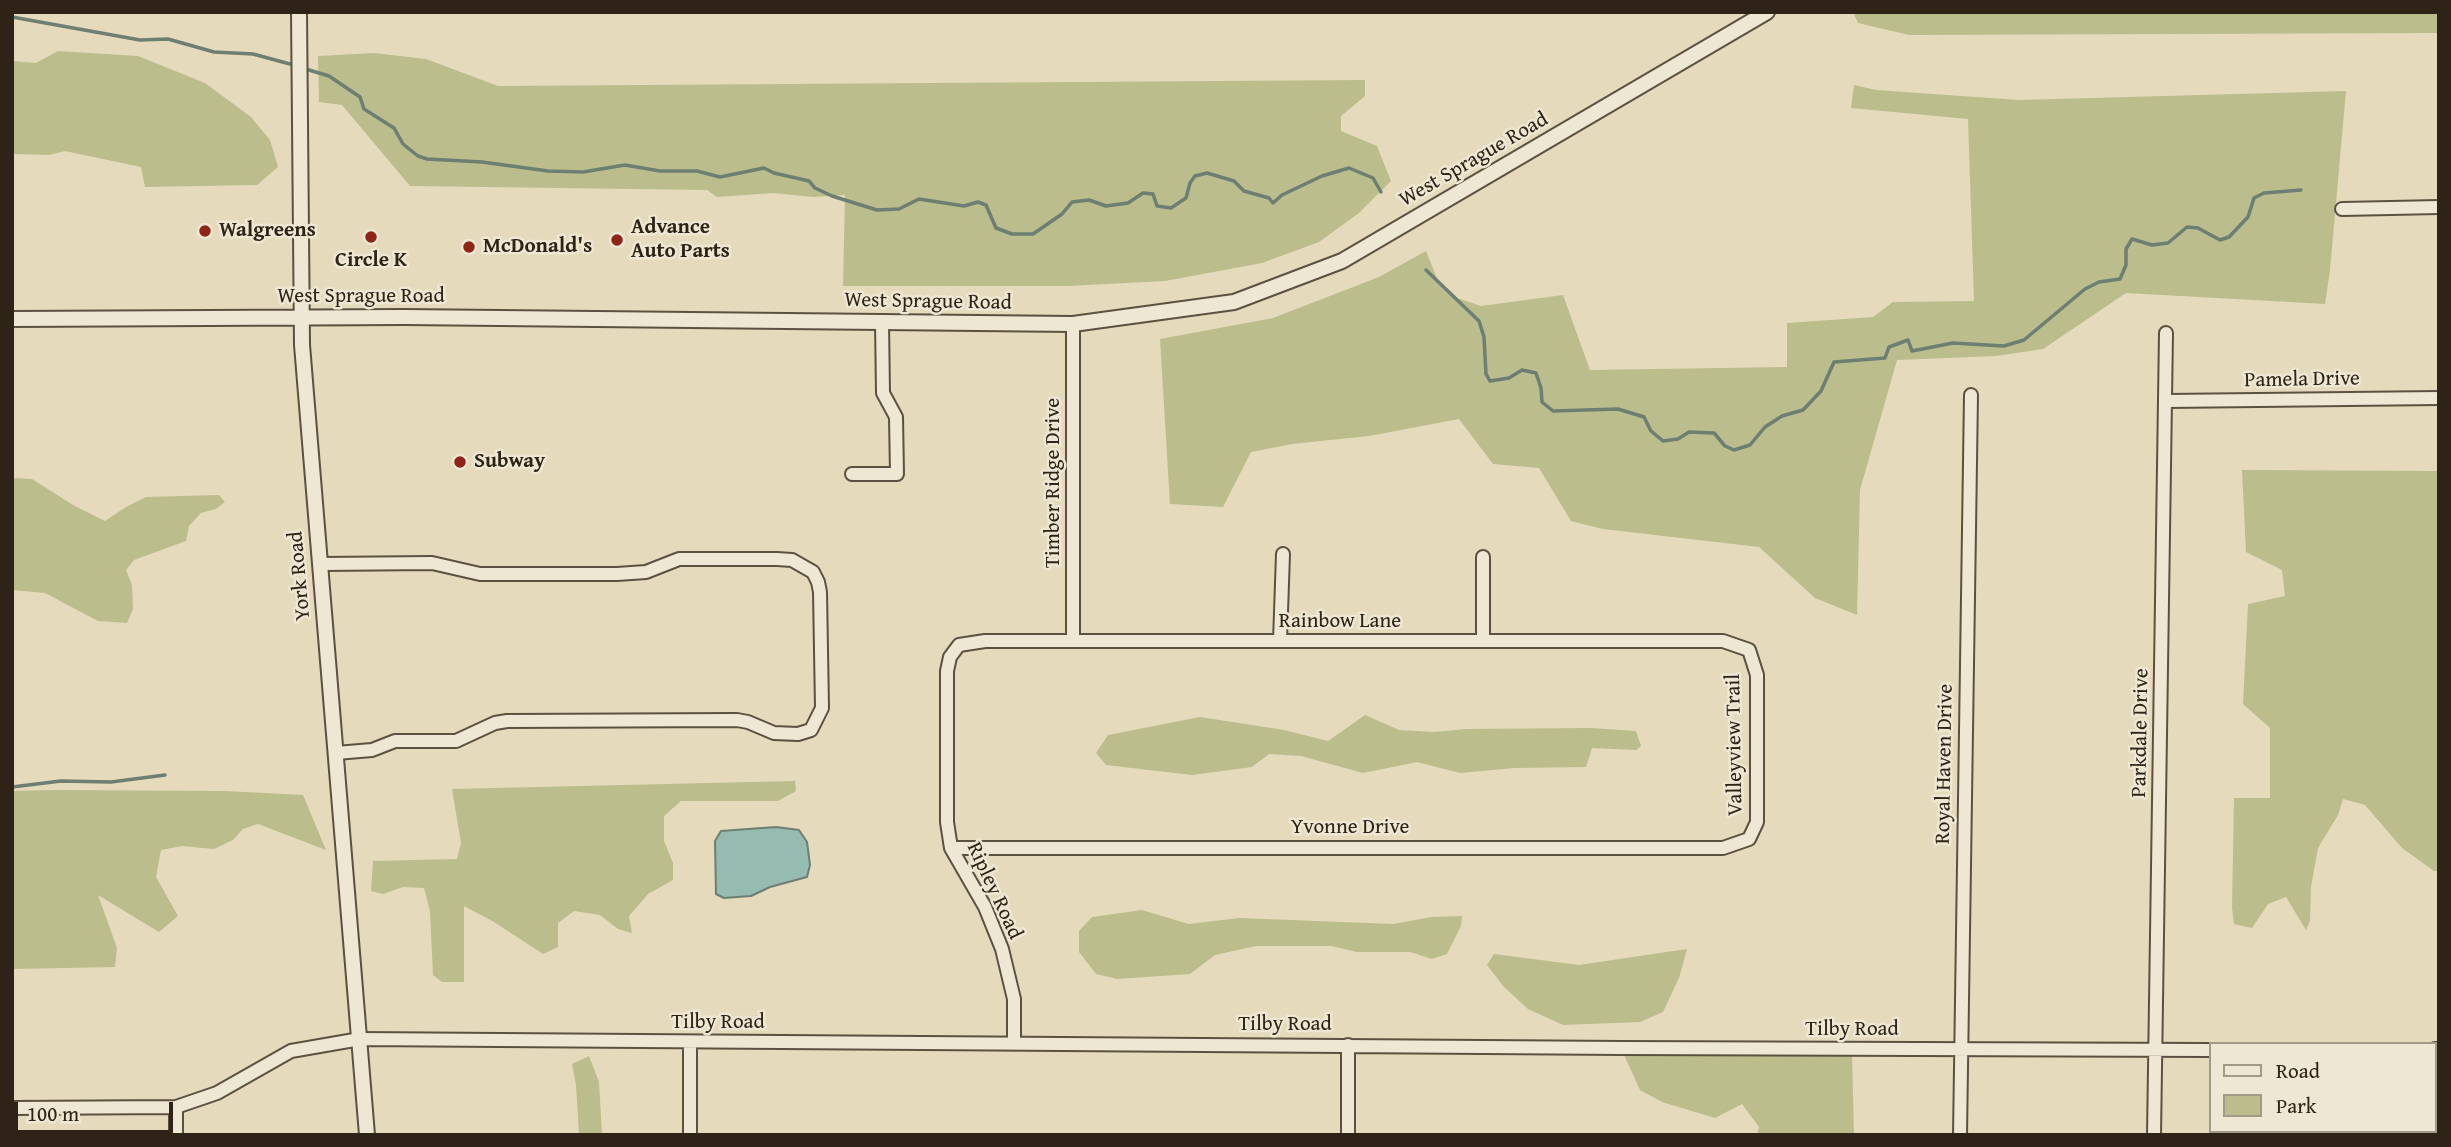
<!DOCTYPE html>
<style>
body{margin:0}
#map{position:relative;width:2451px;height:1147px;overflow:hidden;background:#e5dabc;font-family:"Gentium Book Plus",serif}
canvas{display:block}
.frame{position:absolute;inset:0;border:14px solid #2f2317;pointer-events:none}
.legend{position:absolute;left:2209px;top:1042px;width:228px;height:91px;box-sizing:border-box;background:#eee7d3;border:2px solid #a29988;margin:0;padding:9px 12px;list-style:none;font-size:21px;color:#2f2317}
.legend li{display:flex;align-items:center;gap:14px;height:35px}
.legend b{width:35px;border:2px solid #a29988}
.scale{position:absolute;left:14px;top:1102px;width:159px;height:32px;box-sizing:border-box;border:4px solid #2f2317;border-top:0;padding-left:9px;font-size:21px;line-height:24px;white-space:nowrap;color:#2f2317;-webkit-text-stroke:5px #eee7d3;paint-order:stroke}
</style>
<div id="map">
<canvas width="2451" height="1147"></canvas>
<div class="frame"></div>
<ul class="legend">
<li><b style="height:9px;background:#eee7d3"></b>Road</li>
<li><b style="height:19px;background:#bbbd8c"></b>Park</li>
</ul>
<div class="scale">100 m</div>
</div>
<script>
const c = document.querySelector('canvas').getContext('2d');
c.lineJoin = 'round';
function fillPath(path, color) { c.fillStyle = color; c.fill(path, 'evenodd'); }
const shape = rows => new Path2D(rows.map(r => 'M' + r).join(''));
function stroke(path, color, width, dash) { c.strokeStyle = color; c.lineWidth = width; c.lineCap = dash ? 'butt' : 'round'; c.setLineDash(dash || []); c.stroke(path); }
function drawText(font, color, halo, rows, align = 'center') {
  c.font = font + ' "Gentium Book Plus",serif'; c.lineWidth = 5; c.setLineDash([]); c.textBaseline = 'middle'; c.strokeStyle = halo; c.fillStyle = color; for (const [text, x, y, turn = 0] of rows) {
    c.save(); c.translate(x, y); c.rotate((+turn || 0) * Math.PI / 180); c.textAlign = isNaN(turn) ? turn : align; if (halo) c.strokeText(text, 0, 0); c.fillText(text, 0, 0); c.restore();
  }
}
fillPath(shape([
 [1853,12,2439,12,2439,33,1909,35,1858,23],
 [58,51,138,56,205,83,251,117,270,140,278,167,257,185,145,187,141,167,65,151,49,155,12,154,12,61,36,63],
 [374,53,426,59,498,86,1365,80,1365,96,1341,116,1341,131,1377,146,1391,181,1359,213,1319,242,1262,263,1165,281,1068,286,843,286,845,195,813,197,773,193,717,197,707,190,410,186,342,105,319,102,318,56],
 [1854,85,1876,90,2019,100,2346,91,2330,270,2325,304,2126,293,2043,349,1996,356,1897,360,1860,490,1857,615,1815,598,1759,547,1603,529,1571,521,1539,468,1493,464,1459,419,1369,436,1292,444,1251,452,1223,507,1170,504,1160,339,1273,318,1379,277,1426,251,1438,281,1457,298,1481,306,1563,295,1590,370,1787,367,1787,323,1873,317,1893,302,1974,301,1968,119,1851,108],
 [2242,470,2439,471,2439,871,2434,871,2402,848,2365,805,2343,799,2338,815,2318,848,2311,887,2310,921,2306,930,2286,897,2268,904,2252,928,2234,924,2232,908,2234,798,2270,798,2270,728,2243,704,2248,604,2285,596,2282,570,2246,552],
 [12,478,32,479,73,505,105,521,126,507,146,497,219,495,225,502,216,509,201,513,189,526,186,541,134,560,126,570,132,585,133,609,127,623,98,621,45,593,12,590],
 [1365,715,1399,730,1435,732,1466,729,1591,728,1636,731,1641,746,1636,750,1592,748,1586,767,1515,768,1460,773,1417,762,1363,773,1301,756,1269,754,1252,767,1192,775,1106,765,1096,753,1108,735,1200,717,1284,730,1328,741],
 [795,781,796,791,778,801,681,801,664,816,664,841,673,863,673,880,648,894,629,916,632,933,618,929,600,915,574,911,558,923,558,947,543,954,494,922,464,906,464,982,442,982,433,975,430,911,424,888,403,887,383,894,371,891,373,861,457,859,461,843,452,789],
 [52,790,225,791,303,795,326,850,258,824,243,829,233,840,214,849,182,846,161,850,156,877,178,916,159,932,98,895,117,948,115,967,12,969,12,791],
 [1142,910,1189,924,1239,918,1393,924,1432,917,1462,916,1461,926,1447,954,1432,959,1410,952,1357,952,1331,946,1256,946,1215,955,1190,974,1117,979,1096,974,1079,952,1079,931,1092,917],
 [1687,949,1679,978,1663,1012,1640,1022,1563,1025,1528,1009,1504,987,1487,965,1494,954,1579,965],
 [1624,1055,1852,1055,1854,1135,1757,1135,1759,1127,1742,1104,1715,1118,1662,1102,1640,1090],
 [589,1056,599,1082,602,1135,579,1135,576,1085,572,1064]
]), '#bbbd8c');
const water = shape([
 [776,827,799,830,807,842,810,865,807,877,770,887,751,896,724,898,716,894,715,841,721,831,776,827]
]);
fillPath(water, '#96bbb0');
stroke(water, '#6d7e73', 2);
stroke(shape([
 [12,17,140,40,168,39,214,52,253,54,290,64],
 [309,70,329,76,360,97,364,109,394,128,403,144,418,156,427,159,482,162,548,171,583,172,625,165,660,171,697,171,720,177,764,168,774,173,809,181,815,188,832,196,877,210,899,209,919,199,964,206,978,202,986,205,996,228,1012,234,1033,234,1062,214,1072,202,1089,200,1106,206,1128,203,1143,193,1153,194,1157,206,1171,208,1186,198,1190,183,1195,176,1207,173,1234,181,1244,191,1269,198,1273,203,1282,195,1322,176,1349,168,1373,178,1381,192],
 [1426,270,1479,321,1484,337,1486,374,1490,381,1509,378,1522,370,1536,373,1541,388,1542,402,1553,411,1618,409,1644,417,1651,431,1663,441,1678,439,1689,432,1714,433,1725,446,1734,450,1750,445,1765,427,1782,416,1803,410,1821,391,1834,362,1885,358,1889,347,1908,340,1912,351,1953,343,2004,346,2024,340,2085,289,2099,282,2120,279,2126,265,2126,249,2132,239,2152,245,2168,243,2187,227,2198,228,2220,240,2229,237,2248,217,2254,198,2264,193,2301,190],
 [12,787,61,781,111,782,165,775]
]), '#6d7e73', 3.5);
const minor = shape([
 [2342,209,2439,207],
 [2167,401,2439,398],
 [852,474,897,474,896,417,883,393,882,322],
 [321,564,432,563,480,574,617,574,646,572,679,559,777,559,792,560,813,572,818,582,820,592,822,708,811,730,798,734,774,733,748,722,737,720,507,721,495,723,456,741,395,741,372,750,336,753],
 [1073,641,1073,324],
 [1280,641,1283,554],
 [1483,641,1483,557],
 [951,848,1723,848,1749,839,1757,822,1757,675,1749,650,1723,641,985,641,959,645,950,657,947,671,947,822,951,848,985,907,1002,949,1014,999,1014,1042],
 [690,1042,690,1135],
 [2435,1049,2439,1049],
 [176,1107,176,1135],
 [12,1108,176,1107,217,1093,291,1051,360,1039,1623,1048,2211,1050],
 [1348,1135,1348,1045],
 [1960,1135,1971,395],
 [2154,1135,2166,333]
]);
const tertiary = shape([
 [299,12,302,345,367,1135],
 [12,319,404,317,1073,324,1234,302,1342,261,1767,12]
]);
stroke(minor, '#5c5140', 16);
stroke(tertiary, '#5c5140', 18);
stroke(minor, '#eee7d3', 12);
stroke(tertiary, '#eee7d3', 14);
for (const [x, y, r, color] of [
 [205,231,7,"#8f2418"],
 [371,237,7,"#8f2418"],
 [617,240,7,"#8f2418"],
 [469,247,7,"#8f2418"],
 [460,462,7,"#8f2418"]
]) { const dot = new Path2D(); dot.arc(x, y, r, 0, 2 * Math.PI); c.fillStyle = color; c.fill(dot); stroke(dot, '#eee7d3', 2.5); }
drawText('21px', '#2f2317', '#eee7d3', [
 ["West Sprague Road",1474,160,-30],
 ["West Sprague Road",361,297],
 ["West Sprague Road",928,302,1],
 ["Pamela Drive",2302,380,-1],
 ["Timber Ridge Drive",1054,483,-90],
 ["York Road",300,576,-95],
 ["Rainbow Lane",1340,622],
 ["Parkdale Drive",2141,733,-89],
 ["Valleyview Trail",1735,745,-91],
 ["Royal Haven Drive",1945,764,-89],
 ["Yvonne Drive",1350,828],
 ["Ripley Road",994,891,65],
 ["Tilby Road",718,1023],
 ["Tilby Road",1285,1025],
 ["Tilby Road",1852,1030]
]);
drawText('bold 21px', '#2f2317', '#eee7d3', [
 ["Advance",631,228],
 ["Auto Parts",631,252],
 ["Walgreens",219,231],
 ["McDonald's",483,247],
 ["Circle K",371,261,"center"],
 ["Subway",474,462]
], 'left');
</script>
